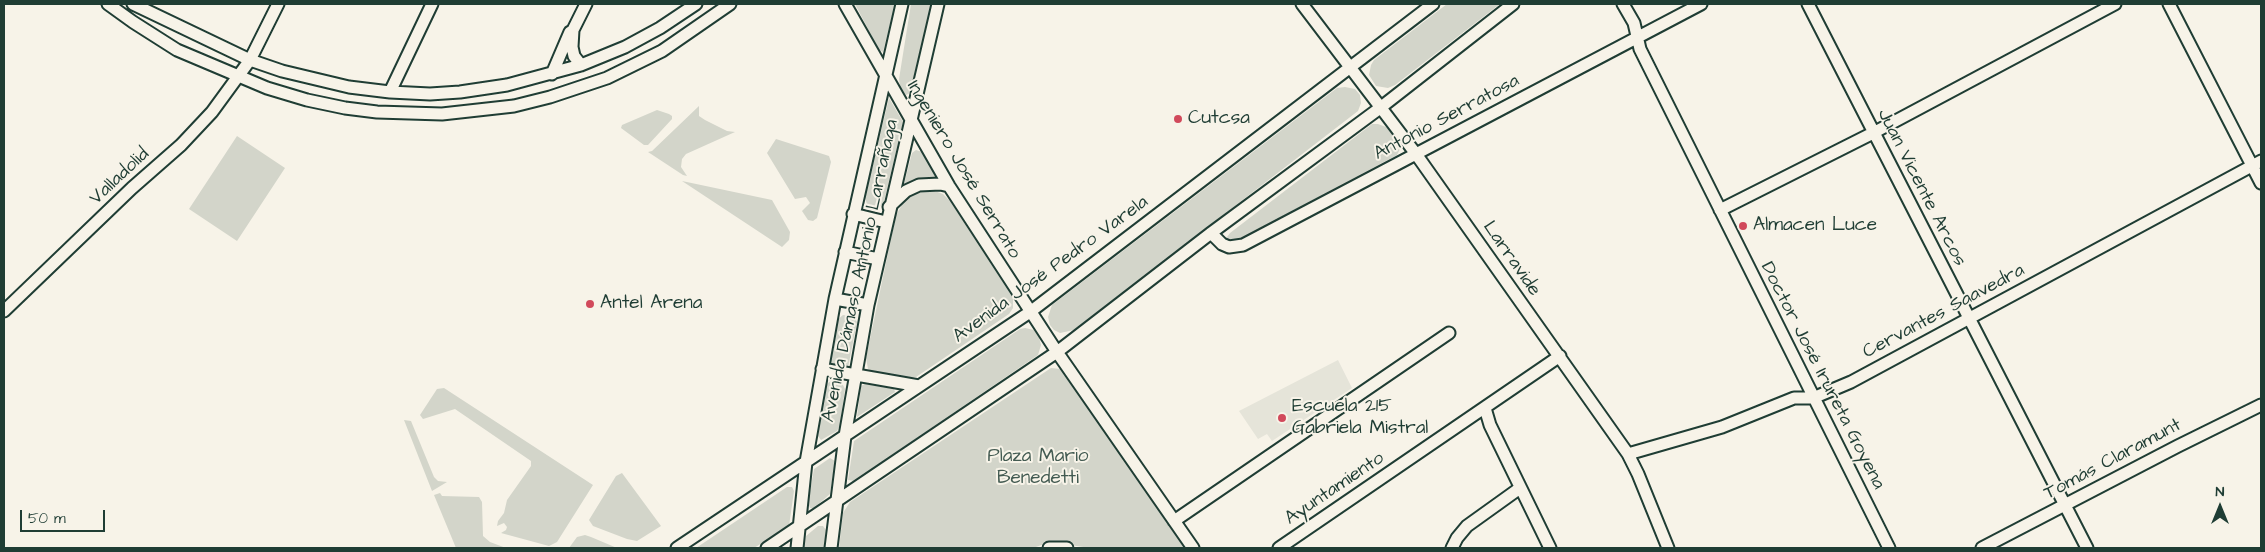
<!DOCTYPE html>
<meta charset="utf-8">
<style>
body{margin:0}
#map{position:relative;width:2265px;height:552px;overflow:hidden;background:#f7f3e8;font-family:"Architects Daughter",sans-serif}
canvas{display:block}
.frame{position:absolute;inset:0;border:5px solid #1f3d34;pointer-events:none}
.north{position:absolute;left:2195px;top:482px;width:50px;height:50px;-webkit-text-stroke:4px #f7f3e8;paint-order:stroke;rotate:0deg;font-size:14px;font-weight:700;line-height:20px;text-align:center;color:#1f3d34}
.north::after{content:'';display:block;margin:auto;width:18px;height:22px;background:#1f3d34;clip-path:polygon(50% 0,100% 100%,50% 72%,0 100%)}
.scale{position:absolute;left:20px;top:510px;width:85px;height:22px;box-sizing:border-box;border:2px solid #1f3d34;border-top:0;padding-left:6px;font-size:15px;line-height:18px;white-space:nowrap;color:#1f3d34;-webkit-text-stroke:4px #f7f3e8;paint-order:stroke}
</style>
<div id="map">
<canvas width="2265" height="552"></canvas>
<div class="frame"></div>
<div class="north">N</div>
<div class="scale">50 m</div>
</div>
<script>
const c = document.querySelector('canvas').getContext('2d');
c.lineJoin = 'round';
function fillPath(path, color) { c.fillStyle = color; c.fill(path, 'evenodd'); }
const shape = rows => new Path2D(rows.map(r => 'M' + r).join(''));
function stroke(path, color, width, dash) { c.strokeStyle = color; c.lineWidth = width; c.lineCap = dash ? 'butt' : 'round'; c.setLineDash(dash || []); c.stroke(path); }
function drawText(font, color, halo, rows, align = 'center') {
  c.font = font + ' "Architects Daughter",sans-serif'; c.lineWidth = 4; c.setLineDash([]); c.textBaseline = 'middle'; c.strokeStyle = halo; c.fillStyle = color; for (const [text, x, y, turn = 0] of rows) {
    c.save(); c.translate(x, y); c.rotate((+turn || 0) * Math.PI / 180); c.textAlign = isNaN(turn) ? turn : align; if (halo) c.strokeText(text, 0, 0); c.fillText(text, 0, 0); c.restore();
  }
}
fillPath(shape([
 [1338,360,1352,388,1272,441,1267,434,1258,439,1239,411]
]), '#e5e4d9');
fillPath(shape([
 [855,4,895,4,883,52,879,50],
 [911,4,931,4,910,93,906,95,900,87,899,79],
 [1447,4,1500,4,1395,85,1388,88,1376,86,1369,75,1371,65,1374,60],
 [1345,87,1355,89,1360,95,1361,103,1358,111,1074,330,1060,333,1054,330,1050,325,1048,317,1052,305,1337,88],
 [889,98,903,122,884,202,881,206,872,208,867,205,865,197],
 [699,106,699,116,705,120,727,131,735,132,686,154,682,159,681,167,687,176,683,175,648,152,652,151],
 [657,110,669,114,672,116,672,119,648,145,644,145,621,128,622,125],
 [1372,124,1378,124,1386,127,1399,142,1400,149,1397,155,1236,241,1229,241,1227,237,1230,233],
 [237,136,285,168,237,241,189,209],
 [776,139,829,156,831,162,817,218,813,221,808,220,802,211,810,203,806,197,795,199,767,153],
 [916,150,922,152,937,179,906,185,904,184,912,153],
 [682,181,772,200,790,232,789,240,782,247],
 [932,190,943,194,950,201,1013,298,1013,308,1009,314,916,377,904,378,874,373,868,369,866,358,896,215,906,198,916,193],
 [843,315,854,317,857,322,848,368,829,365,829,363,836,321],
 [1025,328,1034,330,1039,337,1041,345,1038,355,854,481,848,480,854,441,1020,329],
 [1051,368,1061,369,1065,372,1185,548,1090,548,1050,542,1033,548,839,548,843,513,850,502],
 [834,379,841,381,845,389,840,425,837,431,821,440,818,436,825,387,828,383],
 [865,384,894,389,895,392,857,417,861,386],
 [444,388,593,485,557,542,549,546,501,533,506,530,507,527,504,523,497,526,498,521,504,513,507,500,531,466,531,461,455,409,423,419,420,415,437,389],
 [404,420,411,421,434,477,438,481,447,482,432,491],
 [830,458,835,461,830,494,814,508,810,508,808,503,814,469],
 [622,473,661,526,637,541,627,539,593,526,589,520,616,476],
 [787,487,792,487,794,491,789,526,754,548,696,548],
 [440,493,442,496,479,497,482,502,483,536,490,542,506,548,456,548,434,495],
 [818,526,823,526,826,530,824,548,803,548,806,536],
 [585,535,591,537,617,548,569,548,577,537]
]), '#d3d5ca');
const minor = shape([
 [108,4,133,22,177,50,267,88,307,100,345,108,377,112,442,114,514,106,550,97,607,78,662,51,730,4],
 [133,4,250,60,282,71,349,87,390,92,430,94,460,92,507,85,581,65,625,47,660,28,696,4],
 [845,4,949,186,1057,352,1193,548],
 [1302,4,1416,154,1628,454,1638,474,1668,548],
 [1623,4,1634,23,1640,49,1889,548],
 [1808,4,2087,548],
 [2169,4,2261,183],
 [581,65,574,56,572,47,573,30,586,4],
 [552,74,570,32],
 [390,92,432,4],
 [889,207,906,191,919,185,940,184,949,186],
 [1720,210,1873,133,2115,4],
 [853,214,886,222],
 [1211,233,1222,244,1229,247,1243,245,1701,4],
 [845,252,878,259],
 [835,299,868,305],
 [4,311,132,188,181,145,212,112,250,60,278,4],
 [822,369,919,386],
 [1485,408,1490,425,1550,548],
 [1628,454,1722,427,1794,398,1813,398,1851,382,2261,161],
 [1174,521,1449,333],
 [677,548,1030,312,1433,4],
 [767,548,1057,352,1211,233,1380,108,1513,4],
 [797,548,806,462,835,299,902,4],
 [831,548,845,436,868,305,938,4],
 [1049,548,1067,548],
 [1279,548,1560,356],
 [1452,548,1457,538,1467,526,1520,488],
 [1982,548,2178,446,2261,405]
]);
stroke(minor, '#1f3d34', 15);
stroke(minor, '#f7f3e8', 11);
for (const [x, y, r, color] of [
 [1178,119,5,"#d1495b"],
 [1743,226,5,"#d1495b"],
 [590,304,5,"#d1495b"],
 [1282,418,5,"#d1495b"]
]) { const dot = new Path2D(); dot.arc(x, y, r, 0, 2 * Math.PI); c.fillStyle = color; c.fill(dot); stroke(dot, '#f7f3e8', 2); }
drawText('19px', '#1f3d34', '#f7f3e8', [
 ["Antonio Serratosa",1447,118,-28],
 ["Ingeniero José Serrato",963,170,59],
 ["Valladolid",120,177,-43],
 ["Juan Vicente Arcos",1921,188,63],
 ["Larravide",1511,259,55],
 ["Avenida José Pedro Varela",1051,270,-36],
 ["Avenida Dámaso Antonio Larrañaga",861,271,-78],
 ["Cervantes Saavedra",1944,312,-28],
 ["Doctor José Irureta Goyena",1822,376,63],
 ["Tomás Claramunt",2113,460,-28],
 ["Ayuntamiento",1335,489,-34]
]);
drawText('19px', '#1f3d34', '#f7f3e8', [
 ["Cutcsa",1188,119],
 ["Almacen Luce",1753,226],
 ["Antel Arena",600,304],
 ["Escuela 215",1292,407],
 ["Gabriela Mistral",1292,429]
], 'left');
drawText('19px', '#435b52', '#f7f3e8', [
 ["Plaza Mario",1038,457],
 ["Benedetti",1038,479]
]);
</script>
